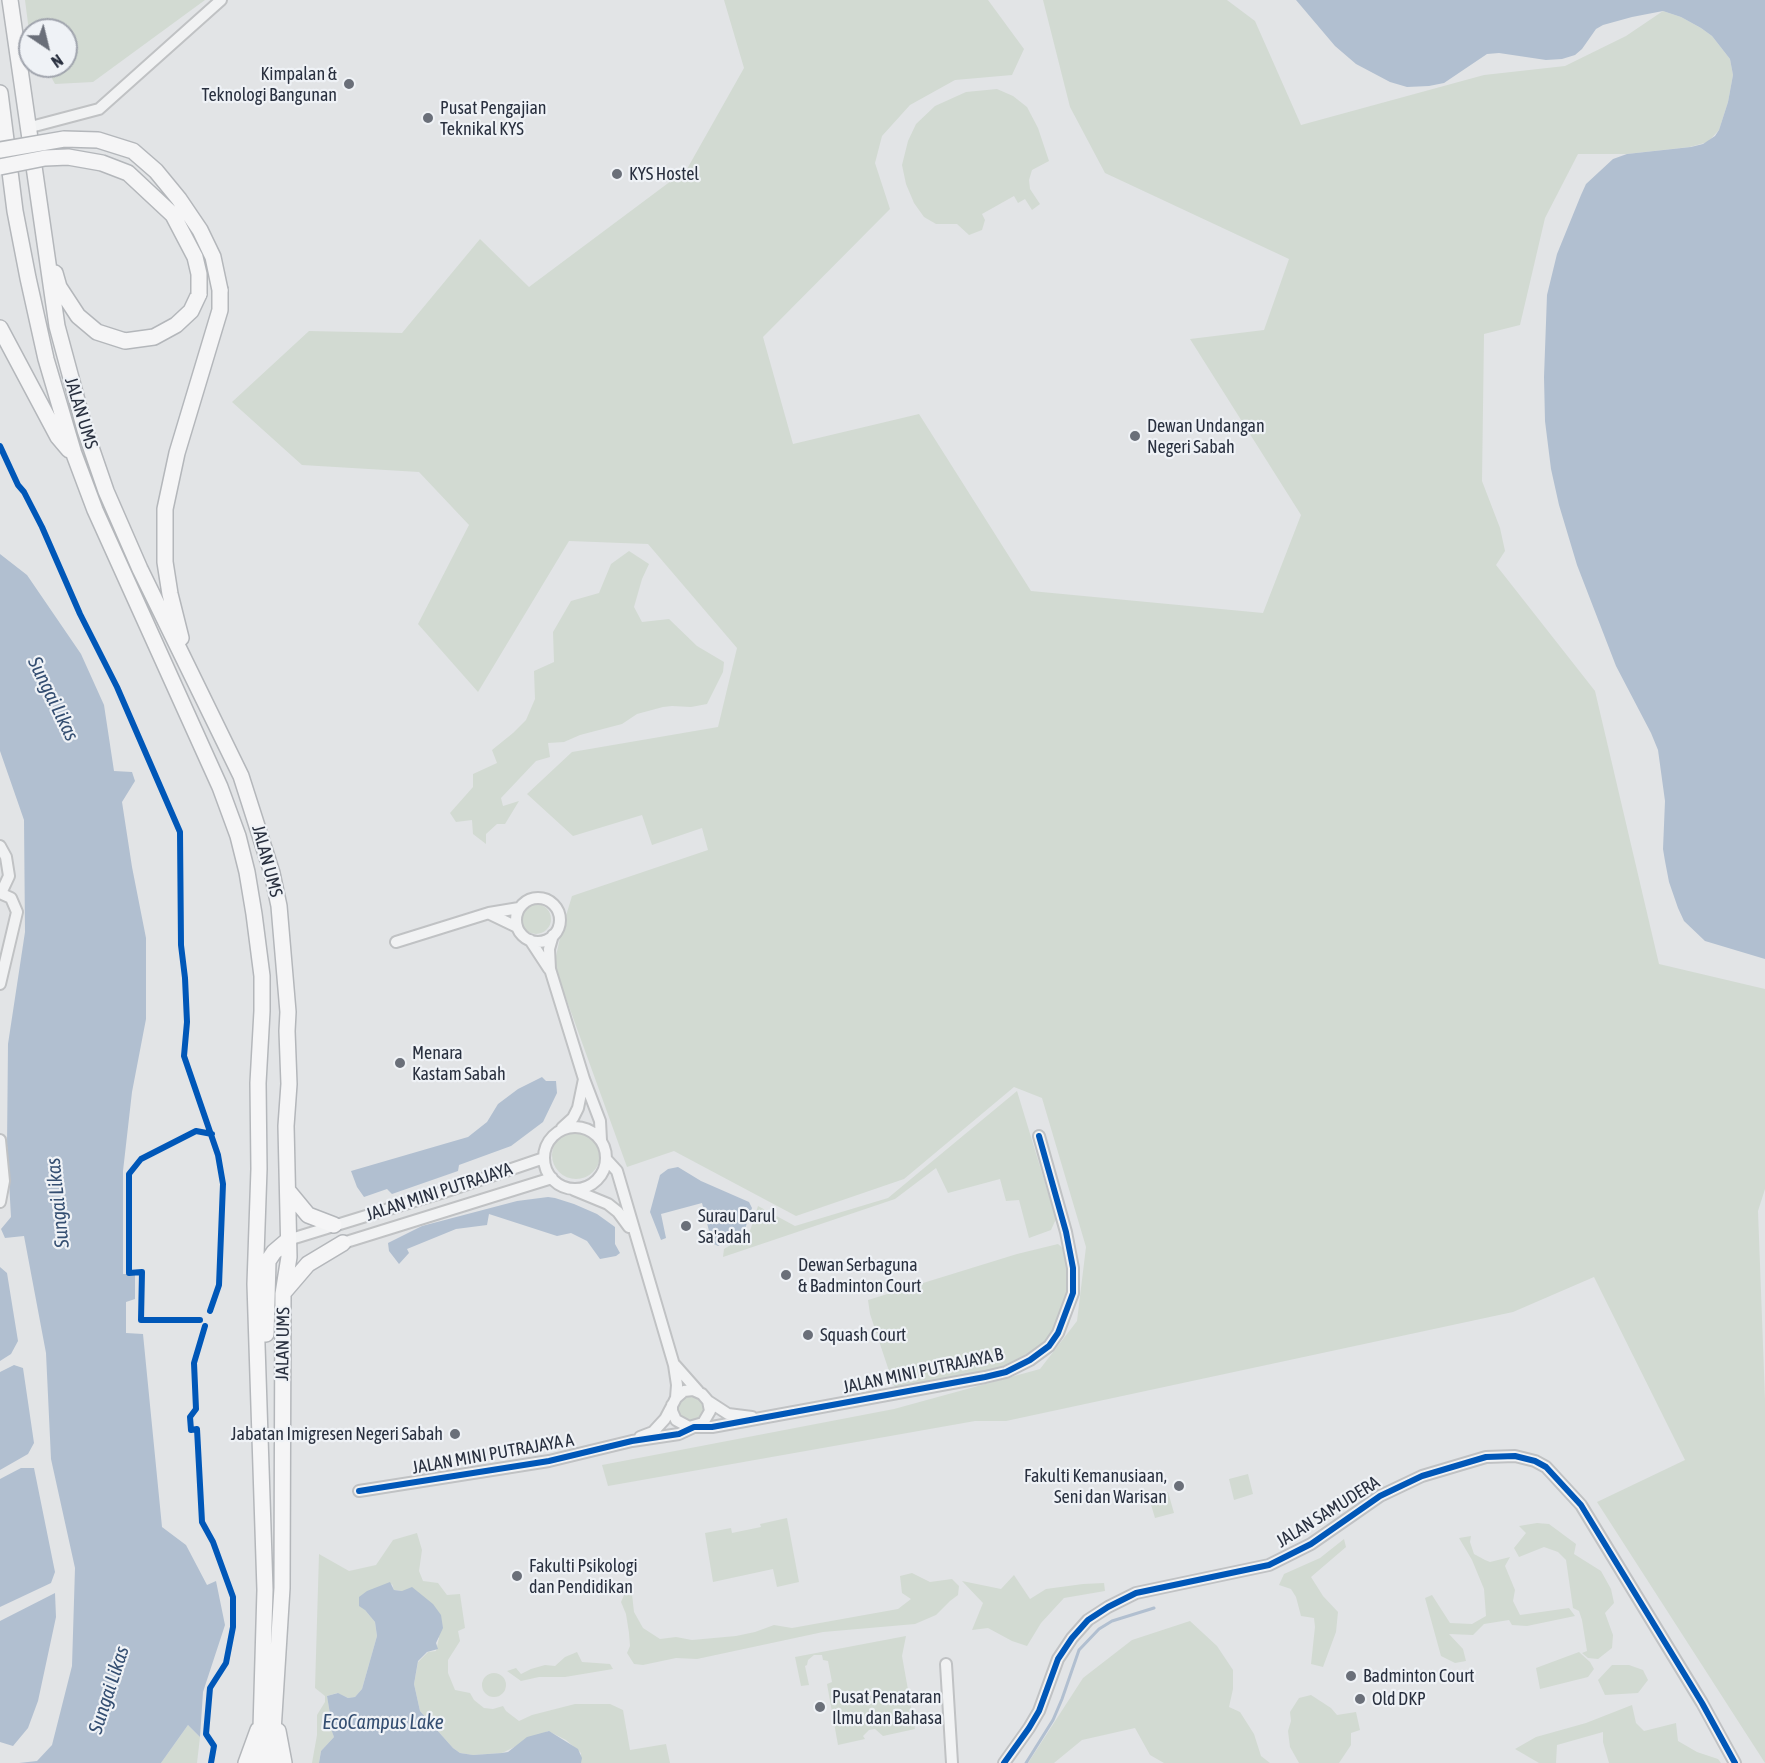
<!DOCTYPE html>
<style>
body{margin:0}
#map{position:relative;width:1765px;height:1763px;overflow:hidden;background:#e2e4e6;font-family:"Asap Condensed",sans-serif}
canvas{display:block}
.north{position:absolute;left:18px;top:18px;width:60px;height:60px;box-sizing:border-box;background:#eff2f6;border:2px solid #a0a4ad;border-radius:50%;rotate:145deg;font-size:16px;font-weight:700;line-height:24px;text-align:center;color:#29303f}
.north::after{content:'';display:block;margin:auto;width:21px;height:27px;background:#6a6f79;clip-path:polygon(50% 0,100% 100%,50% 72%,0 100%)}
</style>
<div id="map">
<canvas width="1765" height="1763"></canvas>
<div class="north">N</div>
</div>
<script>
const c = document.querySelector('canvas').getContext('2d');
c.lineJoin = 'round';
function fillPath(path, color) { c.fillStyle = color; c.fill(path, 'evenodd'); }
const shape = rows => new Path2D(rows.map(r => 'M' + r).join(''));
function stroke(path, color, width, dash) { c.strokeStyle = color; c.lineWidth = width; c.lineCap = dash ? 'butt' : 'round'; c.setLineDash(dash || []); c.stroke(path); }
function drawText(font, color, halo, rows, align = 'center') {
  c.font = font + ' "Asap Condensed",sans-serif'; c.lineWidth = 4.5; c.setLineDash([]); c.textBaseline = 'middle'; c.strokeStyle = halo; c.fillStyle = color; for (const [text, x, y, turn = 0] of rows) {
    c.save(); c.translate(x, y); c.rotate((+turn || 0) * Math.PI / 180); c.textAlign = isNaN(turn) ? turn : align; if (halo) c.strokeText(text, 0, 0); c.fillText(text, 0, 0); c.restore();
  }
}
fillPath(shape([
 [25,0,205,0,93,82,55,84,45,66,66,66,66,30,30,30,30,39],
 [724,0,988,0,1024,49,1012,75,955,80,910,105,882,136,875,163,890,209,763,337,793,444,919,414,1031,591,1263,613,1301,515,1190,339,1264,330,1289,259,1105,173,1070,107,1043,0,1227,0,1255,21,1301,125,1484,75,1565,66,1626,36,1663,11,1681,17,1701,28,1712,36,1730,59,1733,75,1728,102,1719,130,1708,142,1690,147,1627,154,1578,154,1545,218,1520,325,1484,334,1482,481,1500,528,1505,551,1496,565,1595,691,1659,964,1765,989,1765,1189,1758,1211,1765,1399,1765,1763,1597,1502,1685,1460,1594,1277,1513,1312,1006,1421,975,1421,608,1486,602,1465,894,1409,1040,1369,1077,1321,1086,1247,1042,1098,1014,1087,904,1179,796,1216,674,1151,627,1167,554,965,562,929,572,896,708,850,702,828,652,845,642,815,573,836,527,794,572,752,718,727,737,648,648,544,569,541,478,692,418,624,469,525,419,472,302,465,232,402,309,331,402,333,480,239,529,287,687,169,744,68],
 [997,89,1013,96,1027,107,1038,128,1049,161,1032,170,1029,180,1030,189,1040,204,1032,210,1025,199,1018,203,1014,196,982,214,985,220,982,230,969,235,957,224,936,224,924,217,914,203,906,184,902,165,908,141,916,124,935,106,966,92],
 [629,551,649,564,642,579,634,607,642,622,669,619,697,646,724,662,723,672,707,704,691,707,672,706,663,707,637,714,622,724,580,735,564,742,548,743,550,757,536,761,501,798,503,806,519,801,505,824,497,824,486,834,486,844,473,834,472,820,456,822,450,813,473,787,473,774,497,763,492,750,513,733,526,720,535,699,534,671,554,662,553,632,571,601,599,593,611,564],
 '521 919a15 15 0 1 1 30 0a15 15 0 1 1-30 0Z',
 [1017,1091,1056,1219,1051,1230,1029,1238,1019,1200,1006,1201,1000,1179,948,1193,936,1168,895,1199,723,1257,724,1249,749,1234,758,1206,795,1226,888,1198],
 '552 1155a24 24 0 1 1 48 0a24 24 0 1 1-48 0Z',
 [1058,1244,1066,1251,1066,1294,1061,1315,1051,1333,1031,1356,1005,1370,901,1390,894,1386,870,1314,868,1300,1017,1254],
 '678 1409a13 13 0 1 1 26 0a13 13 0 1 1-26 0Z',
 [1248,1474,1253,1494,1234,1500,1229,1479],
 [1168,1492,1174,1513,1155,1518,1149,1498],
 [787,1518,799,1582,777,1587,773,1569,713,1582,705,1533,731,1528,732,1533,761,1527,760,1524],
 [1537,1523,1549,1524,1576,1544,1574,1554,1601,1571,1611,1589,1614,1603,1605,1613,1613,1635,1612,1648,1598,1659,1588,1658,1582,1653,1587,1651,1582,1620,1579,1611,1573,1608,1566,1560,1558,1552,1544,1547,1519,1557,1514,1548,1526,1533,1519,1526],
 [417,1533,422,1550,419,1571,423,1581,438,1583,447,1595,460,1594,465,1628,458,1631,460,1641,448,1660,448,1673,455,1690,470,1693,474,1700,484,1708,493,1709,503,1706,506,1711,519,1721,532,1715,575,1704,610,1704,623,1710,630,1750,666,1744,670,1763,581,1763,581,1753,566,1740,548,1731,502,1753,473,1755,460,1753,453,1748,420,1711,414,1684,418,1662,428,1652,436,1651,439,1638,402,1591,394,1590,392,1584,365,1610,375,1622,377,1636,362,1689,355,1697,348,1698,337,1693,327,1696,330,1714,328,1721,334,1737,321,1751,319,1763,312,1763,317,1735,317,1715,325,1702,325,1696,315,1688,319,1554,349,1571,376,1565,393,1540],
 [1471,1536,1470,1542,1474,1554,1485,1560,1490,1562,1510,1557,1505,1566,1515,1590,1513,1601,1520,1615,1569,1608,1575,1616,1527,1626,1512,1625,1509,1620,1484,1624,1473,1635,1449,1634,1463,1649,1466,1661,1455,1663,1441,1656,1425,1598,1432,1595,1450,1623,1472,1624,1486,1616,1484,1589,1472,1560,1459,1538],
 [1344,1539,1346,1547,1311,1577,1323,1596,1338,1612,1336,1632,1323,1667,1311,1664,1315,1627,1314,1618,1301,1616,1296,1597,1291,1589,1279,1585,1284,1574,1320,1558],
 [912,1573,930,1582,952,1579,959,1586,958,1595,950,1601,936,1615,915,1624,823,1632,697,1659,676,1658,643,1665,634,1664,627,1653,630,1646,629,1633,626,1614,621,1602,625,1593,619,1583,626,1583,632,1594,634,1612,643,1628,660,1639,676,1637,692,1640,736,1636,755,1632,774,1625,792,1628,898,1609,911,1599,902,1593,900,1576],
 [1014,1575,1030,1599,1046,1589,1083,1584,1104,1583,1105,1591,1064,1598,1041,1623,1027,1646,1012,1641,988,1628,972,1630,983,1603,962,1581,1001,1589],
 [1190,1621,1217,1646,1233,1670,1233,1689,1229,1707,1240,1712,1254,1734,1261,1756,1270,1763,1164,1763,1150,1755,1135,1728,1082,1740,1054,1763,1028,1763,1083,1678,1132,1640],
 [906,1636,902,1656,915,1729,883,1736,875,1729,869,1730,863,1736,865,1739,838,1745,827,1684,832,1682,828,1661,823,1660,822,1655,814,1655,808,1660,807,1665,805,1666,809,1685,801,1686,795,1657],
 [577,1652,582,1662,610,1664,613,1669,565,1677,539,1677,521,1681,507,1671,516,1668,521,1674,531,1669,545,1665,555,1666,565,1657],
 [1579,1652,1590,1662,1594,1669,1588,1677,1540,1689,1536,1668],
 [1612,1665,1629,1665,1643,1670,1648,1680,1638,1693,1605,1695,1598,1680],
 '482 1685a12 12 0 1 1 24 0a12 12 0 1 1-24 0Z',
 [1311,1695,1331,1708,1337,1715,1356,1712,1360,1730,1351,1733,1351,1745,1339,1763,1299,1763,1290,1747,1288,1731,1291,1721,1290,1712,1299,1698],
 [1632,1705,1636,1723,1644,1731,1676,1723,1678,1741,1697,1752,1718,1759,1721,1763,1609,1763,1603,1742,1603,1732,1557,1745,1556,1763,1539,1763,1515,1749,1536,1737,1586,1723],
 [188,1725,200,1737,197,1763,161,1763]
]), '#d2dad2');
fillPath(shape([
 [1296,0,1765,0,1765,959,1705,941,1684,921,1678,908,1669,882,1665,861,1663,849,1665,801,1658,750,1651,733,1616,666,1577,565,1559,505,1551,469,1545,421,1544,377,1547,295,1557,254,1581,195,1586,184,1613,159,1627,154,1691,147,1703,144,1715,136,1719,130,1728,102,1733,75,1730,59,1712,36,1701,28,1681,17,1663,11,1632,17,1603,25,1596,29,1582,49,1575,55,1562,59,1546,60,1499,53,1487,54,1444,83,1429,86,1407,87,1390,82,1356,64,1335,46],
 [0,554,27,575,81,654,104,705,114,771,132,772,135,781,122,802,132,867,146,938,146,1019,132,1092,123,1171,123,1274,135,1274,135,1299,126,1302,126,1333,143,1334,162,1527,186,1545,207,1585,216,1581,225,1625,203,1692,200,1737,188,1725,161,1763,19,1763,37,1761,52,1745,72,1666,75,1568,51,1459,46,1353,24,1236,5,1238,1,1229,11,1217,7,1146,8,1044,25,932,24,820,0,751],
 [542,1077,546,1081,556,1081,557,1093,543,1122,511,1146,459,1165,458,1171,392,1194,387,1189,364,1197,357,1187,351,1171,468,1137,487,1122,498,1104,518,1089],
 [678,1167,701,1181,749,1202,752,1208,744,1232,718,1246,712,1243,702,1203,661,1214,666,1238,661,1240,650,1212,660,1175,668,1169],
 [548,1197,555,1198,574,1204,597,1214,615,1227,615,1244,620,1253,616,1256,600,1259,587,1241,571,1233,557,1236,489,1214,487,1225,456,1229,407,1249,409,1253,399,1264,389,1251,388,1243,422,1226,517,1201],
 [0,1267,7,1273,18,1341,11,1354,0,1361],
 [14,1365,23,1368,34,1443,28,1454,0,1470,0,1372],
 [21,1468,34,1468,55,1572,51,1583,0,1607,0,1479],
 [390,1582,394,1590,402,1591,412,1587,433,1604,441,1615,443,1628,436,1643,438,1649,427,1652,418,1661,414,1684,420,1711,453,1748,460,1753,473,1755,502,1753,508,1752,527,1737,549,1731,578,1749,582,1758,581,1763,319,1763,321,1751,334,1737,328,1721,330,1714,327,1696,338,1693,348,1698,355,1697,362,1689,377,1636,375,1622,365,1610,359,1606,359,1597,367,1591],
 [55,1593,56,1617,38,1701,28,1728,13,1746,0,1742,0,1621]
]), '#b1bfd0');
stroke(shape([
 [1026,1763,1053,1720,1062,1699,1079,1650,1099,1629,1112,1621,1154,1608]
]), '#b1bfd0', 3);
const minor = shape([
 [27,128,99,109,221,0],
 [0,846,6,857,9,876,1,893],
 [0,893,11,898,17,912,0,984],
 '516 920a22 22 0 1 1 44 0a22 22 0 1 1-44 0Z',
 [490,914,517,927],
 [553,935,549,949,550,969,584,1079,600,1121,601,1140],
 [530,940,549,969],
 [396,942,489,913,519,908],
 '544 1158a31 31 0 1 1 62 0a31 31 0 1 1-62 0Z',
 [562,1128,573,1118,578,1108,584,1079],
 [0,1140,4,1181,0,1202],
 [606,1159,617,1171,674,1365,677,1385,676,1398],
 [574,1190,608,1204,618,1212,629,1227],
 [288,1240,444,1192,544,1158],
 [343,1243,552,1178],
 [675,1365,698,1391],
 [708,1401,728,1414,752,1417],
 [640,1437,653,1432,665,1419,674,1402,676,1398,684,1391,693,1390,702,1394,708,1401,710,1411,703,1423,689,1427,676,1420,672,1411,672,1405],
 [359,1491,549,1461,632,1441,679,1434,694,1427,712,1427,985,1377,1006,1372,1030,1360,1049,1346,1058,1333,1073,1293,1073,1268,1066,1232,1039,1136],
 [946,1664,952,1763],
 [1004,1763,1029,1728,1039,1711,1058,1659,1072,1638,1088,1620,1108,1607,1136,1593,1269,1565,1311,1544,1380,1496,1422,1476,1486,1457,1515,1456,1535,1461,1546,1467,1581,1505,1702,1703,1735,1763]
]);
const highway = shape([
 [10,0,57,326,85,430,106,491,140,569,241,776,272,873,279,906,288,1012,287,1031,289,1084,286,1126,289,1257,283,1294,282,1588,271,1763],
 [0,93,15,211,28,278,46,359,74,454,95,510,220,787,238,836,247,872,254,914,262,976,262,1011,258,1083,259,1169,255,1284,265,1590,260,1763],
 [55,273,59,287,78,316,97,332,125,341,154,337,176,325,191,311,199,294],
 [0,328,58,437,69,450],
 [181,638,170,594,165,562,165,509,177,453,220,310,220,290],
 [289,1192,308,1215,334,1225],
 [284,1292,308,1264,343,1243],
 [266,1334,268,1261,274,1252,288,1240],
 [278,1731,284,1763],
 [246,1763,258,1730]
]);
stroke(minor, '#c0c2c4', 14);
stroke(highway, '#b4b7bb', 18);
stroke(minor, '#f1f2f3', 10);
stroke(highway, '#f5f5f6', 15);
const highwayBridge = shape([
 [0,150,64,139,98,140,133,151,156,171,179,199,200,230,213,257,220,290],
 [0,167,45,158,68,157,102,163,128,173,173,215,195,257,199,274,199,294]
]);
stroke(highwayBridge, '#b4b7bb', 18, []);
stroke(highwayBridge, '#f5f5f6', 15);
stroke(shape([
 [0,446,18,485,24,492,42,527,80,614,117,687,180,832,181,945,185,978,187,1022,184,1056,218,1155,223,1184,219,1285,210,1311],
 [200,1320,141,1320,142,1272,129,1273,129,1174,141,1159,196,1131,212,1134],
 [205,1326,194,1363,196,1409,190,1417,191,1430,197,1429,202,1522,213,1542,233,1597,233,1627,226,1663,210,1688,206,1734,214,1746,211,1763],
 [359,1491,549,1461,632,1441,679,1434,694,1427,712,1427,985,1377,1006,1372,1030,1360,1049,1346,1058,1333,1073,1293,1073,1268,1066,1232,1039,1136],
 [1004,1763,1029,1728,1039,1711,1058,1659,1072,1638,1088,1620,1108,1607,1136,1593,1269,1565,1311,1544,1380,1496,1422,1476,1486,1457,1515,1456,1535,1461,1546,1467,1581,1505,1702,1703,1735,1763]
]), '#0057b8', 6);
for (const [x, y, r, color] of [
 [349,84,6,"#6a6f79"],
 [428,118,6,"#6a6f79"],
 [617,174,6,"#6a6f79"],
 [1135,436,6,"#6a6f79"],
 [400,1063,6,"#6a6f79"],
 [686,1226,6,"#6a6f79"],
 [786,1275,6,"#6a6f79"],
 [808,1335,6,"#6a6f79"],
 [455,1434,6,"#6a6f79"],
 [1179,1486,6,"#6a6f79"],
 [517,1576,6,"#6a6f79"],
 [1351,1676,6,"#6a6f79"],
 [1360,1699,6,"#6a6f79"],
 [820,1707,6,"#6a6f79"]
]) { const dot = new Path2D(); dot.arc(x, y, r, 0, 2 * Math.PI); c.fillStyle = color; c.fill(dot); stroke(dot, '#eff2f6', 2); }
drawText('18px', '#29303f', '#eff2f6', [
 ["Kimpalan &",337,74,"right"],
 ["Teknologi Bangunan",337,95,"right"],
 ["Pusat Pengajian",440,108],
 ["Teknikal KYS",440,129],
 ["KYS Hostel",629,174],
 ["Dewan Undangan",1147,426],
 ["Negeri Sabah",1147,447],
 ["Menara",412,1053],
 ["Kastam Sabah",412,1074],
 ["Surau Darul",698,1216],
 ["Sa'adah",698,1237],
 ["Dewan Serbaguna",798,1265],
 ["& Badminton Court",798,1286],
 ["Squash Court",820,1335],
 ["Jabatan Imigresen Negeri Sabah",443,1434,"right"],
 ["Fakulti Kemanusiaan,",1167,1476,"right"],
 ["Seni dan Warisan",1167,1497,"right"],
 ["Fakulti Psikologi",529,1566],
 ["dan Pendidikan",529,1587],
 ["Badminton Court",1363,1676],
 ["Pusat Penataran",832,1697],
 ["Ilmu dan Bahasa",832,1718],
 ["Old DKP",1372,1699]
], 'left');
drawText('18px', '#29303f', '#eff2f6', [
 ["JALAN UMS",81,413,73],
 ["JALAN UMS",267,861,75],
 ["JALAN MINI PUTRAJAYA",439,1192,-18],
 ["JALAN UMS",283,1344,-89],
 ["JALAN MINI PUTRAJAYA B",923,1371,-12],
 ["JALAN MINI PUTRAJAYA A",493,1454,-10],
 ["JALAN SAMUDERA",1328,1512,-32]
]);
drawText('italic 20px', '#344e71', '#eff2f6', [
 ["Sungai Likas",53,699,64],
 ["Sungai Likas",58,1203,-96],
 ["Sungai Likas",109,1690,-72],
 ["EcoCampus Lake",383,1723]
]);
</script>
